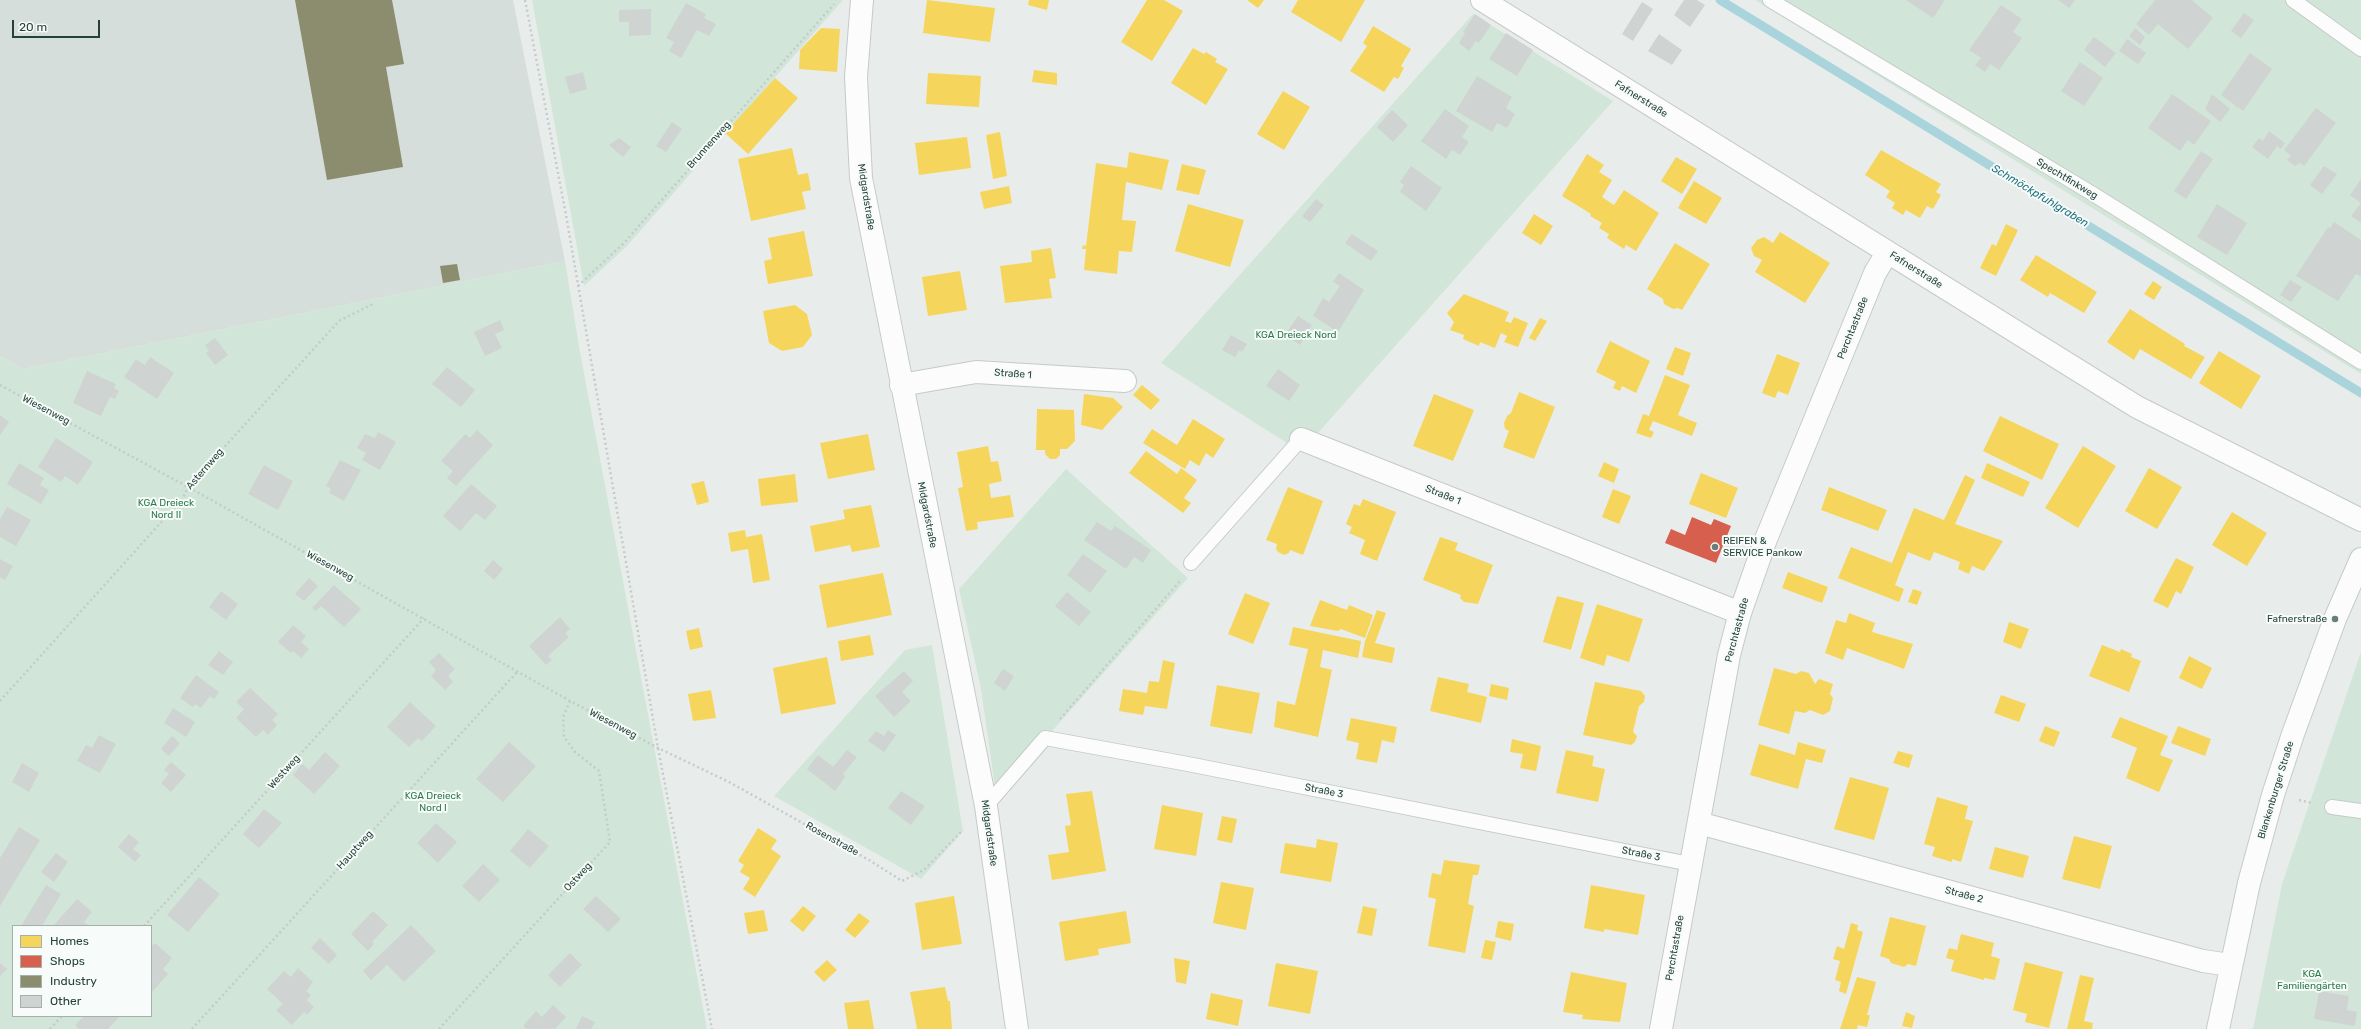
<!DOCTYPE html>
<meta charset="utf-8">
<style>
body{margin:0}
#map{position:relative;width:2361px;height:1029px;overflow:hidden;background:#e8edeb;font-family:Rubik,sans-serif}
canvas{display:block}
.legend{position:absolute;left:12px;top:925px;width:140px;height:92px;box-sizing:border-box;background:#f7fbf9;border:1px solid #a3b1ad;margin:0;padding:5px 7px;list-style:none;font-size:12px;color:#24423a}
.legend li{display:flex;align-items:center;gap:8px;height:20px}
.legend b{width:20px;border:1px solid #a3b1ad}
.scale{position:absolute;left:12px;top:20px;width:88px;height:18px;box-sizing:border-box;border:2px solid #24423a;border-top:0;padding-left:5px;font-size:12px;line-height:14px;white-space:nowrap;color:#24423a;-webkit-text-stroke:3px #f7fbf9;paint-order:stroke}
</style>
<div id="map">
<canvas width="2361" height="1029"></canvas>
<ul class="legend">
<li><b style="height:11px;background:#f6d55c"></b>Homes</li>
<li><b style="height:11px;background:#d6604d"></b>Shops</li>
<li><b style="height:11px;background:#8c8c6e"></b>Industry</li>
<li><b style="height:11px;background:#cfd4d2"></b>Other</li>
</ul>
<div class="scale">20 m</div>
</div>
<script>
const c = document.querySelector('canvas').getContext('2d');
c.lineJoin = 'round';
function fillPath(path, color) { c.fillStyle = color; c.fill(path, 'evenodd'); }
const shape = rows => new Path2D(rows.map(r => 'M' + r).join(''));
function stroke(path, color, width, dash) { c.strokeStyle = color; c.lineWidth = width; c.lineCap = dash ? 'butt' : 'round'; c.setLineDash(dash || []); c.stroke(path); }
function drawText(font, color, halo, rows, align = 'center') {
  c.font = font + ' Rubik,sans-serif'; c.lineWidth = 4; c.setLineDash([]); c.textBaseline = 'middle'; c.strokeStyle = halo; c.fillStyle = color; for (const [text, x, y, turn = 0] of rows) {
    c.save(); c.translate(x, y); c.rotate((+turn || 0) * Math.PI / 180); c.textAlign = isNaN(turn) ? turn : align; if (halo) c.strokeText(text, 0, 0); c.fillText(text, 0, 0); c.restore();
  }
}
fillPath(shape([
 [0,0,513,0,565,261,23,369,0,356]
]), '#d6dedb');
fillPath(shape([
 [532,0,843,0,627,246,584,286],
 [1755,0,2361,0,2361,374],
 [1473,14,1613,101,1301,452,1161,363],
 [565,261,580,352,707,1029,0,1029,0,356,23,369],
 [13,926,151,926,151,1016,13,1016],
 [1066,469,1188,578,996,794,981,689,959,589],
 [932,645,963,831,921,879,774,796,905,650],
 [2361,652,2361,1029,2253,1029,2282,884]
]), '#d1e6d8');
fillPath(shape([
 [927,0,995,8,990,42,923,33],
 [1029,0,1049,0,1047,10,1028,5],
 [1147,0,1164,0,1183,11,1152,61,1121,42],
 [1247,0,1264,0,1258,8],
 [1298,0,1365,0,1341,42,1291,12],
 [1373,26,1411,49,1401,66,1404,68,1398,79,1394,77,1384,92,1350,71,1367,46,1363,43],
 [821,28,840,29,837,72,799,69,800,50],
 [1193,48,1204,54,1206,52,1217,59,1215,62,1228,69,1206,105,1171,83],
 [1034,70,1057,73,1057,85,1032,82],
 [928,73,981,76,979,107,926,104],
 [775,78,798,98,748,154,725,133],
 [1283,91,1310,107,1284,150,1257,134],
 [1000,132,1007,176,993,179,986,135],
 [967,137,971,168,919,175,915,143],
 [792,148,798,175,808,173,811,190,802,192,806,209,751,221,738,159],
 [1881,150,1941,184,1936,192,1941,195,1933,209,1927,206,1920,218,1906,210,1903,215,1892,208,1895,203,1886,197,1890,191,1865,175],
 [1129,152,1169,160,1162,190,1126,182,1122,220,1136,221,1132,252,1119,251,1117,274,1084,270,1086,249,1082,249,1083,245,1086,246,1096,163,1127,168],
 [1587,154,1604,165,1599,172,1612,180,1602,197,1614,205,1624,190,1659,213,1636,251,1626,245,1624,249,1607,238,1609,234,1599,228,1602,223,1590,216,1591,214,1562,196],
 [1676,157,1697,169,1682,194,1661,181],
 [1182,164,1206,170,1199,195,1176,190],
 [1694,181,1722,198,1706,224,1678,208],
 [1009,186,1012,203,984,209,980,192],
 [1188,204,1244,220,1230,267,1175,251],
 [1534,214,1553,226,1541,245,1522,233],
 [2006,224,2018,230,1996,276,1980,268,1992,244,1996,246],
 [804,231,813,276,768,284,764,261,772,259,768,238],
 [1780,232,1830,263,1805,303,1755,272,1762,260,1754,256,1751,248,1757,240,1764,237,1773,243],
 [1675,243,1710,264,1682,310,1678,308,1673,309,1664,304,1663,299,1647,289],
 [1051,248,1056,278,1049,279,1052,298,1005,303,1000,266,1032,262,1031,251],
 [2036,255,2097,292,2084,313,2050,293,2048,297,2020,280],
 [960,271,967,310,928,316,922,277],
 [2153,281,2162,287,2154,300,2144,294],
 [1464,294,1509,312,1505,321,1511,323,1514,317,1528,323,1518,347,1504,342,1507,336,1501,333,1495,348,1480,342,1479,346,1463,339,1464,335,1450,330,1454,322,1447,313],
 [795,305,807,314,812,335,803,347,782,351,769,343,763,311],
 [2130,309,2185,344,2184,346,2205,357,2191,379,2140,349,2134,360,2107,342],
 [1540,318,1547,321,1535,341,1529,338],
 [1610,341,1650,361,1636,393,1622,386,1620,391,1613,388,1616,382,1596,372],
 [1675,347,1691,353,1683,376,1666,369],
 [2219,351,2261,376,2241,409,2199,383],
 [1777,354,1800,363,1788,395,1778,391,1775,398,1762,393],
 [1665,375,1690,385,1678,415,1697,423,1692,436,1653,421,1649,430,1654,432,1651,438,1636,433,1643,414,1649,416],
 [1142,385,1160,400,1151,410,1133,395],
 [1519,392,1555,407,1534,459,1503,447,1509,431,1505,429,1504,423,1507,416,1511,413],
 [1084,394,1113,398,1123,407,1102,430,1081,425],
 [1434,394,1474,410,1453,461,1413,446],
 [1037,409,1074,410,1075,441,1067,449,1060,449,1060,455,1056,459,1050,459,1045,454,1045,450,1036,450],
 [2000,416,2059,444,2042,480,1983,451],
 [1193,419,1225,439,1213,458,1206,453,1199,466,1190,460,1185,469,1143,443,1152,429,1177,445],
 [868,434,875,470,828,479,820,443],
 [988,446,991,462,998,461,1002,481,989,484,991,498,1010,495,1014,517,977,522,978,529,966,531,958,488,963,487,957,452],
 [2083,446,2116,466,2078,528,2045,508],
 [1146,451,1177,474,1181,468,1197,480,1184,498,1191,503,1183,513,1129,473],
 [1604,462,1619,469,1614,483,1598,476],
 [1987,463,2030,482,2023,497,1981,478],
 [2149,468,2182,487,2157,529,2125,511],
 [1701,473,1738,488,1726,518,1689,504],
 [795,474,798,502,761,506,758,479],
 [1965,475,1975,480,1955,524,2003,541,1984,571,1972,566,1969,574,1958,569,1960,562,1934,552,1930,561,1908,552,1895,585,1904,589,1899,602,1838,578,1851,547,1892,563,1914,508,1944,520],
 [704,481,709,502,697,505,691,484],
 [1288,487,1323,501,1303,555,1290,550,1289,553,1284,555,1278,552,1276,549,1277,544,1266,540],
 [1829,487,1887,510,1878,531,1821,510],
 [1613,489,1631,496,1619,524,1602,517],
 [1363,499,1396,512,1377,561,1360,554,1365,540,1349,533,1352,527,1346,524,1354,504,1360,506],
 [871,505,880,547,852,552,850,545,815,552,810,526,845,519,843,510],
 [2232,512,2267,533,2247,566,2212,545],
 [745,530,746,537,762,534,770,580,753,583,748,549,731,552,728,533],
 [1440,537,1458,543,1455,550,1493,565,1478,604,1464,602,1460,598,1461,595,1423,580],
 [2176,558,2194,567,2181,594,2176,591,2168,608,2153,601],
 [1788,572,1828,587,1822,603,1782,588],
 [883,573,892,615,827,628,819,585],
 [1913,589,1922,592,1917,605,1908,602],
 [1245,593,1270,603,1253,644,1228,634],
 [1557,596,1584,603,1571,650,1543,642],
 [1320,600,1347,610,1349,605,1373,615,1365,638,1341,629,1338,631,1310,626],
 [1597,604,1643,619,1629,662,1607,655,1604,666,1580,658],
 [1377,610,1386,613,1375,643,1395,648,1392,663,1362,657,1365,641],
 [1849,613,1875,623,1872,632,1913,644,1904,669,1847,648,1843,660,1825,653,1836,620,1846,623],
 [2009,622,2029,629,2021,649,2003,642],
 [1293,627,1361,641,1358,658,1323,650,1320,667,1332,670,1318,737,1274,727,1277,701,1295,705,1308,649,1289,645],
 [699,628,703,647,690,650,686,631],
 [870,635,874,655,841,661,838,641],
 [2102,645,2120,652,2121,649,2132,654,2131,657,2141,661,2129,692,2089,676],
 [2189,656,2212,668,2202,689,2179,678],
 [827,657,836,704,781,714,773,668],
 [1163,660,1175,663,1167,709,1145,706,1143,715,1119,711,1123,689,1147,693,1149,681,1159,682],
 [1774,668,1796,674,1801,671,1809,673,1815,684,1819,679,1833,684,1830,694,1833,698,1830,711,1823,715,1810,710,1805,713,1795,711,1789,734,1758,725],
 [1438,677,1469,684,1467,692,1487,697,1481,723,1430,711],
 [1595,682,1641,691,1645,696,1644,702,1639,706,1633,732,1637,736,1635,742,1631,745,1583,735],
 [1491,684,1509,688,1507,700,1489,696],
 [1217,685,1260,693,1252,734,1210,726],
 [711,690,716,718,693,721,688,694],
 [2001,695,2026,704,2019,722,1994,713],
 [2120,717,2168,736,2160,755,2173,760,2159,792,2126,778,2137,748,2111,737],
 [1351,718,1397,727,1394,743,1382,740,1377,763,1356,759,1359,743,1346,740],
 [2045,726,2060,732,2054,747,2039,741],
 [2178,726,2211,739,2205,756,2171,743],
 [1512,739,1541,746,1536,771,1520,768,1523,754,1510,752],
 [1798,742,1826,750,1822,763,1806,759,1798,789,1750,775,1759,744,1795,755],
 [1566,750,1594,756,1592,766,1605,769,1598,802,1556,793],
 [1898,751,1913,755,1909,768,1893,763],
 [1850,777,1889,788,1874,840,1834,829],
 [1092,791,1106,871,1052,880,1048,855,1069,852,1065,826,1071,825,1066,794],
 [1937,797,1968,806,1965,819,1973,821,1961,862,1952,859,1952,862,1932,856,1935,847,1924,844],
 [1162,805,1203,813,1196,856,1154,849],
 [1222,816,1237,819,1232,843,1217,840],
 [758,828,777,840,771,849,781,856,755,897,743,889,750,878,740,872,744,865,738,861],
 [2074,836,2112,846,2100,889,2062,879],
 [1317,839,1338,843,1331,882,1280,873,1285,843,1316,848],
 [1995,847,2029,856,2023,878,1989,869],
 [1444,860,1480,865,1478,875,1473,875,1468,904,1474,906,1465,953,1428,946,1436,899,1428,897,1432,873,1441,875],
 [1221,882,1254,888,1246,930,1213,923],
 [1591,885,1645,895,1638,935,1604,929,1604,932,1584,928],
 [954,896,962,944,922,950,915,903],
 [803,906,816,916,803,932,790,921],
 [1363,906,1377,909,1372,936,1357,933],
 [764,910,768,931,748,934,744,913],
 [1126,911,1131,943,1098,949,1099,955,1065,961,1059,922],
 [859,913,870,921,855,938,845,930],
 [1890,917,1926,926,1916,966,1908,964,1904,967,1891,963,1889,959,1880,956],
 [1498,921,1514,924,1511,941,1495,937],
 [1851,923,1858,925,1857,930,1863,932,1846,994,1839,991,1841,982,1835,980,1840,961,1833,959,1837,946,1844,949],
 [1961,934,1994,943,1991,956,2000,959,1995,980,1984,978,1984,980,1951,971,1954,960,1946,958,1949,948,1957,950],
 [1485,940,1496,942,1492,960,1481,958],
 [1174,958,1190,961,1186,984,1176,982],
 [827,960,837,970,824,982,814,972],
 [2025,962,2063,972,2049,1028,2025,1022,2027,1014,2013,1010],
 [1276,963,1318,971,1310,1014,1268,1006],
 [1571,972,1627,983,1620,1022,1582,1019,1583,1015,1563,1012],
 [2080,975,2094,978,2084,1021,2093,1023,2092,1029,2067,1029],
 [1857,977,1876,982,1867,1015,1870,1015,1867,1027,1858,1025,1857,1029,1840,1029],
 [945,987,948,1001,950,1001,952,1029,917,1029,910,992],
 [1211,993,1243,1000,1238,1026,1206,1019],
 [869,1000,874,1029,848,1029,844,1003],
 [1906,1012,1915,1016,1912,1028,1902,1026]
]), '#f6d55c');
fillPath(shape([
 [1692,517,1711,525,1714,519,1731,526,1716,563,1665,543,1671,529,1685,535]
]), '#d6604d');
fillPath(shape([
 [295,0,392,0,404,64,386,67,403,167,327,180],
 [457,264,460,280,443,283,440,266]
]), '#8c8c6e');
stroke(shape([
 [1720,0,2361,393]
]), '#a9d4db', 9);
fillPath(shape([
 [1684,0,1697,0,1705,5,1690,27,1674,15],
 [1906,0,1945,0,1933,18],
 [2058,0,2075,0,2069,8],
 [2155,0,2192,0,2213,18,2188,49,2158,24,2149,35,2136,24],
 [1642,2,1653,9,1633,41,1622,34],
 [686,3,706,14,704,18,716,24,709,36,697,30,681,58,669,51,674,42,666,38],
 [2001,5,2022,19,2013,32,2022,38,1999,70,1990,64,1985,72,1975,65,1981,58,1969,50],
 [651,9,651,35,629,36,629,22,619,22,619,10],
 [2244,13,2254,20,2241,38,2231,31],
 [1475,14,1491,25,1479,43,1476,41,1469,51,1459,43,1465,33,1463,32],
 [2135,28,2145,37,2140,45,2129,36],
 [1506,33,1533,50,1517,76,1489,59],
 [1659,34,1682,50,1672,65,1648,51],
 [2094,37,2116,53,2105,67,2084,50],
 [2127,39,2146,53,2138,64,2119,51],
 [2250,53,2272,69,2243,111,2237,106,2236,108,2235,105,2221,95],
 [2080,62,2103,78,2084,106,2061,91],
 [583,72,587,89,570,94,565,77],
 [1477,76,1512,97,1506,108,1515,114,1507,128,1497,123,1492,132,1456,111],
 [2172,94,2211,121,2194,145,2188,140,2180,151,2148,128],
 [2212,94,2230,109,2220,122,2205,109],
 [2316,108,2336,123,2304,166,2300,163,2295,166,2287,160,2291,156,2284,150],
 [1445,109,1469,126,1462,137,1469,142,1460,155,1452,150,1446,159,1421,141],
 [1392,110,1408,125,1393,142,1377,127],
 [672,122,682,129,666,152,656,146],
 [2269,131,2285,143,2281,149,2277,146,2268,159,2252,147,2259,138,2263,141],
 [619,138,631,147,623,157,609,145],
 [2201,151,2213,159,2186,199,2174,191],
 [1411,166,1442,188,1426,211,1400,192,1404,185,1400,182],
 [2324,166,2337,174,2322,194,2310,185],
 [2361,179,2361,223,2351,216,2361,203,2350,195],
 [1316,199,1324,205,1310,222,1302,216],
 [2217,204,2247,223,2227,255,2197,237],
 [2334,222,2361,240,2361,277,2356,274,2338,301,2296,276,2328,227,2330,228],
 [1352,234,1378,251,1371,261,1345,243],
 [1339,273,1364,290,1338,332,1313,316,1323,298,1329,302,1340,286,1333,282],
 [2290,280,2302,287,2291,302,2280,295],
 [1298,316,1312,325,1300,345,1285,335],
 [500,320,504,330,495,334,502,348,485,356,474,332],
 [1231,335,1247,344,1242,352,1239,350,1235,357,1222,350],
 [215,338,228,355,215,365,206,353,209,351,205,345],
 [150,357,174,373,157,399,124,377,136,359,145,365],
 [447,367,475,390,461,407,432,384],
 [1278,369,1300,385,1289,401,1266,386],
 [87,371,116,384,114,388,119,391,115,399,110,397,101,416,73,403],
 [0,415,9,422,0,435],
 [477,430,493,445,456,486,447,478,453,471,441,461,465,434,470,438],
 [378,432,396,442,380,470,362,460,366,453,357,448,365,434,375,438],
 [56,438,93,462,78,485,65,476,61,482,38,467],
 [340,460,361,470,344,501,329,493,331,489,326,486],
 [19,463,44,478,40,485,49,490,41,504,7,484],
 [264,465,293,481,278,510,248,494],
 [471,484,497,506,485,520,476,513,460,531,443,516],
 [7,507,31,520,16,546,0,537,0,519],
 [1097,522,1111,531,1115,526,1151,550,1143,563,1134,557,1126,569,1084,540],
 [1083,554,1107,571,1090,593,1067,575],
 [0,559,13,566,5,580,0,577],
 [493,560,503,569,494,580,484,571],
 [309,578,318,586,304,601,295,594],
 [334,585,361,609,344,627,321,606,316,611,312,608],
 [221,591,238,604,226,620,209,607],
 [1067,592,1091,612,1079,626,1055,606],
 [560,617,570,629,565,633,569,637,548,656,552,660,546,665,529,646],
 [293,625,306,636,301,642,309,649,301,658,293,651,291,653,278,642],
 [219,651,233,662,223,675,208,665],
 [439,653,455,669,448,676,453,682,445,690,431,676,436,670,429,662],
 [1003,669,1014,676,1005,691,994,683],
 [904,671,913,681,902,692,911,701,894,717,875,696],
 [196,675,219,692,214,699,210,696,201,708,195,704,193,707,180,698],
 [250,688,278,714,272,720,277,725,268,735,263,730,256,737,236,718,244,709,236,702],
 [410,702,436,726,422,741,418,738,409,747,387,727],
 [173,708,195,722,186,737,164,723],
 [888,730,896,735,884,752,868,741,876,731,884,736],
 [99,735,116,744,100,773,77,761,86,745,92,748],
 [172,736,180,743,169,756,161,749],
 [509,742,536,766,503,802,476,779],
 [847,750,857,757,843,774,845,777,835,791,807,769,818,755,833,767],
 [325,752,340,766,314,794,293,775,302,764,309,770],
 [171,762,186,775,171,792,161,783,169,774,164,770],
 [22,763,39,773,29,792,12,782],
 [901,791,925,806,911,825,888,808],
 [264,809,282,823,259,848,243,834],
 [436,823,457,842,438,863,417,843],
 [19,827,40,840,0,906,0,858],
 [528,829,549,846,530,868,510,851],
 [129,834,139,842,133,849,141,855,135,862,118,847],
 [56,853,68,862,54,882,41,872],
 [483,864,500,880,479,902,462,886],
 [199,877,220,894,188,932,167,915],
 [46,885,61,894,42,926,21,926],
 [596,896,621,919,608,932,583,909],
 [77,899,92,912,84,922,89,926,53,926],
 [373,911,388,925,372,942,374,944,368,951,351,934],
 [411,925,436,951,404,982,387,965,371,980,363,971],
 [320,938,337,955,329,964,311,948],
 [155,943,172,958,163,969,168,974,151,993,151,947],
 [570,953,582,965,560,987,548,975],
 [0,963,7,969,0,976],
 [298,968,313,982,306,991,311,995,307,1000,314,1007,307,1015,304,1012,292,1025,276,1010,283,1004,267,989,284,971,291,977],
 [2319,991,2349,996,2347,1010,2357,1012,2355,1026,2314,1019],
 [553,1005,566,1017,555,1029,527,1029,523,1026,536,1011,542,1017],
 [84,1016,120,1016,108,1029,79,1029,75,1025],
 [582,1016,595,1022,591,1029,576,1029]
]), '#cfd4d2');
const lane = shape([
 [1770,0,2093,194,2361,362],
 [2293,0,2361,49],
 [1191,563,1301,439],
 [986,806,1045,738,1188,764,1690,864],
 [2332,807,2361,811]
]);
const street = shape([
 [862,0,856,77,861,178,986,806,1017,1029],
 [1482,0,2137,407,2361,520],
 [901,385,976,372,1125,381],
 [1301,439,1740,613],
 [1699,823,2203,961,2230,965],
 [1661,1029,1729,655,1740,613,1766,539,1875,273,1887,253]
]);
const secondary = shape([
 [2218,1029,2249,883,2273,795,2293,734,2335,619,2361,559]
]);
stroke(lane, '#c5cac8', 16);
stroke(street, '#c5cac8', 24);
stroke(secondary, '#c3cbc8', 24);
stroke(shape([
 [525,0,566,215,658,748,712,1029],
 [578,286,624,243,834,4],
 [0,385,188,487,570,701,658,748,729,782,869,860,902,881,924,870,962,831],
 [0,701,183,498,188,487,339,321,373,304],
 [1060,719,1180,581],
 [2299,800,2312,803],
 [144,926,424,618],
 [50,1029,62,1016],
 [192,1029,518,671],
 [439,1029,610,842,599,771,575,752,564,737,563,717,570,701]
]), '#c3ccca', 2.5, [2, 3]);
stroke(lane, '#fcfcfc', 14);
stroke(street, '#fcfcfc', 22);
stroke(secondary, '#fcfcfc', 22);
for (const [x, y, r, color] of [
 [1715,547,4,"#697e78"],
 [2335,619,4,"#697e78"]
]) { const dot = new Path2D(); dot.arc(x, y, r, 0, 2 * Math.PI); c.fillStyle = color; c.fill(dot); stroke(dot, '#f7fbf9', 1.5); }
drawText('10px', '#24423a', '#f7fbf9', [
 ["Fafnerstraße",1641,99,32],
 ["Brunnenweg",709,145,-48],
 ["Spechtfinkweg",2067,179,31],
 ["Midgardstraße",866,197,81],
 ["Fafnerstraße",1916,270,32],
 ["Perchtastraße",1853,328,-68],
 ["Straße 1",1013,374,4],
 ["Wiesenweg",46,410,28],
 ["Asternweg",205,469,-49],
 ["Straße 1",1443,495,22],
 ["Midgardstraße",927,515,79],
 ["Wiesenweg",330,566,29],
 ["Perchtastraße",1737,630,-75],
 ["Wiesenweg",613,724,28],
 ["Westweg",284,772,-48],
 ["Blankenburger Straße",2276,790,-73],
 ["Straße 3",1324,791,11],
 ["Midgardstraße",989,833,82],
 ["Rosenstraße",832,839,29],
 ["Hauptweg",355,850,-48],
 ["Straße 3",1641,854,11],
 ["Ostweg",578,877,-47],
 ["Straße 2",1964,895,15],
 ["Perchtastraße",1675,948,-80]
]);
drawText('10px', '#2d7a4b', '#f7fbf9', [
 ["KGA Dreieck Nord",1296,335],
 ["KGA Dreieck",166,503],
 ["Nord II",166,515],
 ["KGA Dreieck",433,796],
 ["Nord I",433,808],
 ["KGA",2312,974],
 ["Familiengärten",2312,986]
]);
drawText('10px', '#24423a', '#f7fbf9', [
 ["REIFEN &",1723,541],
 ["SERVICE Pankow",1723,553],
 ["Fafnerstraße",2327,619,"right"]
], 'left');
drawText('italic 11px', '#1c6f80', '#f7fbf9', [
 ["Schmöckpfuhlgraben",2040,196,31]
]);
</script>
